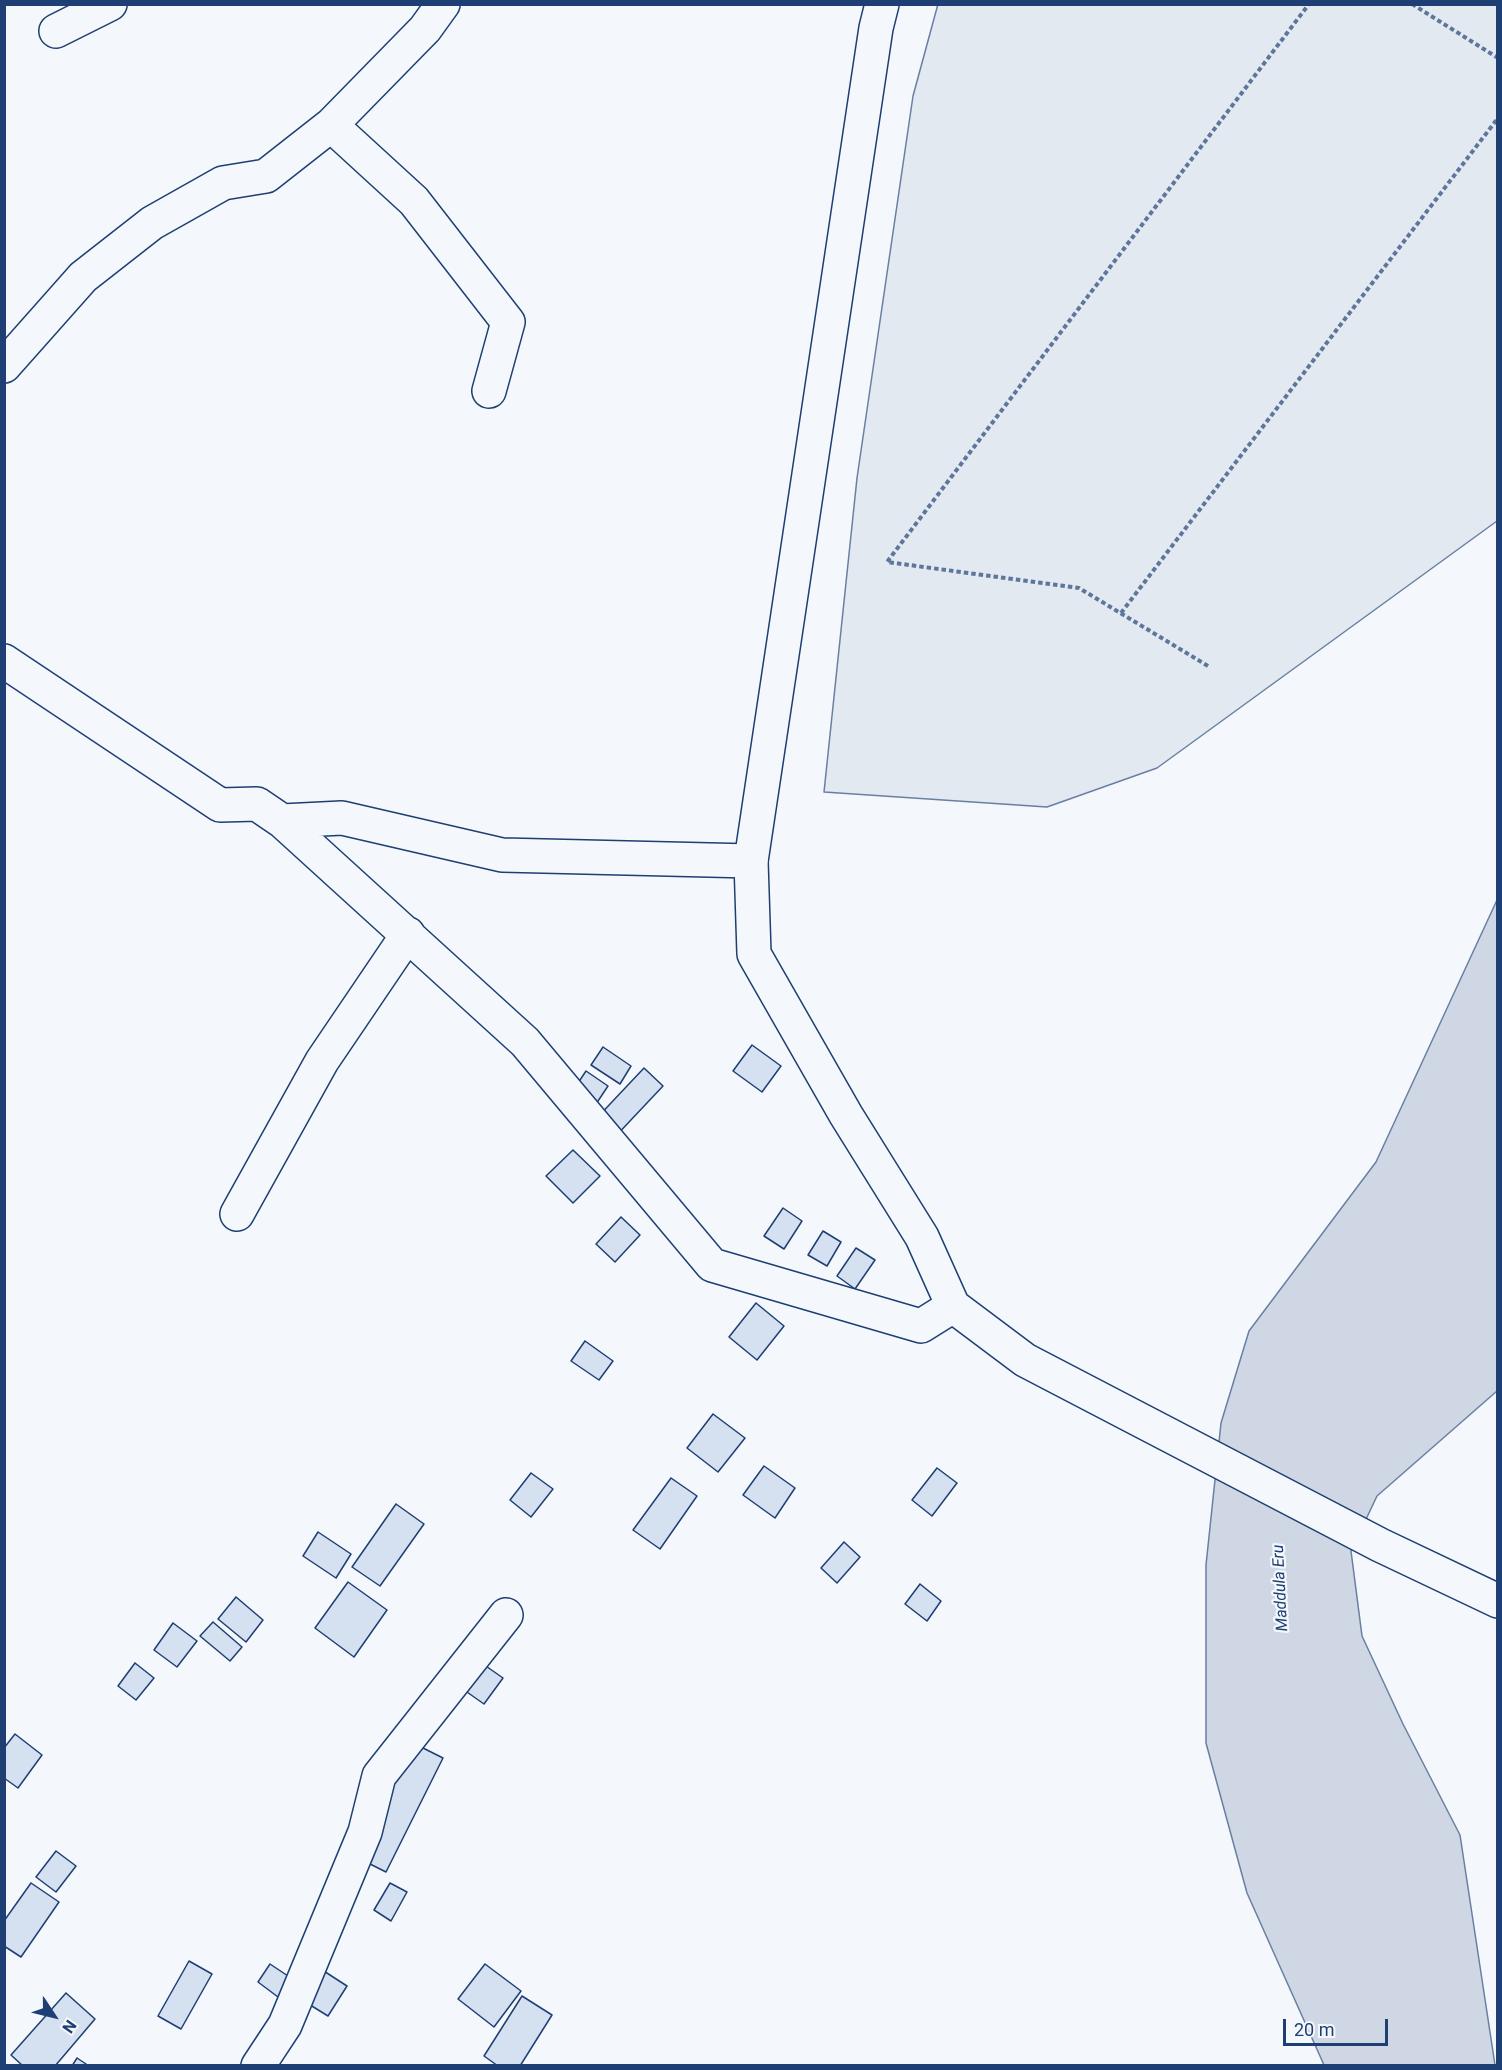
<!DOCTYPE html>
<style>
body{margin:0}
#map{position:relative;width:1502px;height:2070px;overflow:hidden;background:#f4f7fb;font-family:Roboto,sans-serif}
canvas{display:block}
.frame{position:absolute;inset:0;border:6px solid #1d3f73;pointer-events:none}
.north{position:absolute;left:24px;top:1986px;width:60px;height:60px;-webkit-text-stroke:4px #f4f7fb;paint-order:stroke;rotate:125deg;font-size:16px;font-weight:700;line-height:24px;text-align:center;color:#1d3f73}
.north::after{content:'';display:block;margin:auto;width:21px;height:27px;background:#1d3f73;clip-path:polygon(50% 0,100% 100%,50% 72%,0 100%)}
.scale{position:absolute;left:1283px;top:2019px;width:105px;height:27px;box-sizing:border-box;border:3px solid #1d3f73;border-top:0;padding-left:8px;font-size:18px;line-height:21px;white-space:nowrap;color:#1d3f73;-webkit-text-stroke:4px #f4f7fb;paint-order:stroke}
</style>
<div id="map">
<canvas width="1502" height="2070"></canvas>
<div class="frame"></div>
<div class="north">N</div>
<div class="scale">20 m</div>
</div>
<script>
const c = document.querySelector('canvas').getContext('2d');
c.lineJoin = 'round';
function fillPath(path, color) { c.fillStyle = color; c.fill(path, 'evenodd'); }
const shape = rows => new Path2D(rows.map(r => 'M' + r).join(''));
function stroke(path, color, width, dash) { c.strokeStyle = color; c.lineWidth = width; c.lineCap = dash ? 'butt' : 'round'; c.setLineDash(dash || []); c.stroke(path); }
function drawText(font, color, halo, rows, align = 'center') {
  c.font = font + ' Roboto,sans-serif'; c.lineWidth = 4.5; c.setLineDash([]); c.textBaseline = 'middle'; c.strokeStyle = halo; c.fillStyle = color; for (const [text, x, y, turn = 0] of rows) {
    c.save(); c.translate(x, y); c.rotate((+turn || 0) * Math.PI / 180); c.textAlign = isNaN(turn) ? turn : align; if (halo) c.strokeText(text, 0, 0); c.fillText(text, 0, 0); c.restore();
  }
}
const green = shape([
 [938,4,1497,5,1497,521,1157,768,1047,807,824,792,857,478,913,96,938,4]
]);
fillPath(green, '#e3e9f0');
stroke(green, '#687fa3', 1.5);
const water = shape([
 [1497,900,1497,1391,1377,1496,1351,1551,1362,1636,1403,1724,1460,1835,1495,2065,1324,2065,1247,1893,1206,1743,1206,1565,1221,1423,1249,1331,1376,1162,1497,900]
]);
fillPath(water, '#cfd7e4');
stroke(water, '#687fa3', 1.5);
const building = shape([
 [752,1045,781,1066,762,1092,733,1071,752,1045],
 [603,1047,631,1066,620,1084,591,1065,603,1047],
 [644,1068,663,1086,613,1139,594,1121,644,1068],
 [586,1071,608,1086,588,1116,566,1101,586,1071],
 [573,1150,600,1176,573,1203,546,1176,573,1150],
 [783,1208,802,1221,784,1249,764,1236,783,1208],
 [621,1217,640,1235,615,1262,596,1244,621,1217],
 [823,1231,841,1242,827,1266,808,1255,823,1231],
 [856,1248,875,1260,855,1289,837,1276,856,1248],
 [756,1303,784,1326,757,1360,729,1337,756,1303],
 [585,1341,613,1361,599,1380,571,1361,585,1341],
 [713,1414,745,1438,718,1472,687,1448,713,1414],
 [764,1466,795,1488,775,1518,743,1495,764,1466],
 [937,1468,957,1483,932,1516,912,1500,937,1468],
 [531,1473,553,1489,531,1517,510,1500,531,1473],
 [671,1478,697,1496,660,1549,633,1530,671,1478],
 [396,1504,424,1524,380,1586,352,1567,396,1504],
 [318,1532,351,1554,336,1578,303,1556,318,1532],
 [844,1542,860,1557,837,1583,821,1568,844,1542],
 [348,1582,387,1610,354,1657,315,1628,348,1582],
 [920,1584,941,1601,927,1621,905,1604,920,1584],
 [236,1597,263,1620,246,1642,218,1619,236,1597],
 [213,1622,242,1647,230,1661,200,1636,213,1622],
 [173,1623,197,1641,177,1667,154,1650,173,1623],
 [473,1657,503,1678,484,1704,454,1683,473,1657],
 [135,1663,154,1678,136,1700,118,1686,135,1663],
 [15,1734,42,1755,18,1788,4,1778,4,1748,15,1734],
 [407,1740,443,1758,386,1872,350,1854,407,1740],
 [56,1851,76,1866,56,1892,36,1877,56,1851],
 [31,1883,59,1902,21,1957,4,1946,4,1921,31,1883],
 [390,1883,407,1892,391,1921,374,1910,390,1883],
 [189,1961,212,1974,181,2029,158,2016,189,1961],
 [270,1964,291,1978,278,1997,258,1982,270,1964],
 [313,1964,347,1986,328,2016,294,1995,313,1964],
 [485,1964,521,1991,494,2027,458,1999,485,1964],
 [66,1993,95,2019,55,2066,23,2066,11,2055,66,1993],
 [522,1996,552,2015,520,2066,498,2066,484,2056,522,1996],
 [77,2058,89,2066,72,2066,77,2058]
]);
fillPath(building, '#d5e0f0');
stroke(building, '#1d3f73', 1.5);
const minor = shape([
 [56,31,110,4],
 [331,125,414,201,508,322,489,391],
 [4,366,83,277,152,223,223,183,266,176,331,125,425,29,443,4],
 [4,661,220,805,257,804,282,821,525,1042,712,1265,921,1326,953,1306],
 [282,821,342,818,502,855,751,861],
 [237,1214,322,1061,408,934],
 [258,2066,285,2025,365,1832,379,1776,506,1615]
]);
const major = shape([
 [882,4,876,28,751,861,754,954,846,1115,922,1237,953,1306,1025,1360,1380,1545,1498,1601]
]);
stroke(minor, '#1d3f73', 36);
stroke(major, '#1d3f73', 36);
stroke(shape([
 [1412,4,1498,58],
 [1121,613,1498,118],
 [1208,666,1079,588,887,562,1309,4]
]), '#5e769c', 4, [4.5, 3]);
stroke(minor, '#f4f7fb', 33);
stroke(major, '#f4f7fb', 33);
drawText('italic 16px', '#1d3f73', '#f4f7fb', [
 ["Maddula Eru",1281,1588,-93]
]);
</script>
